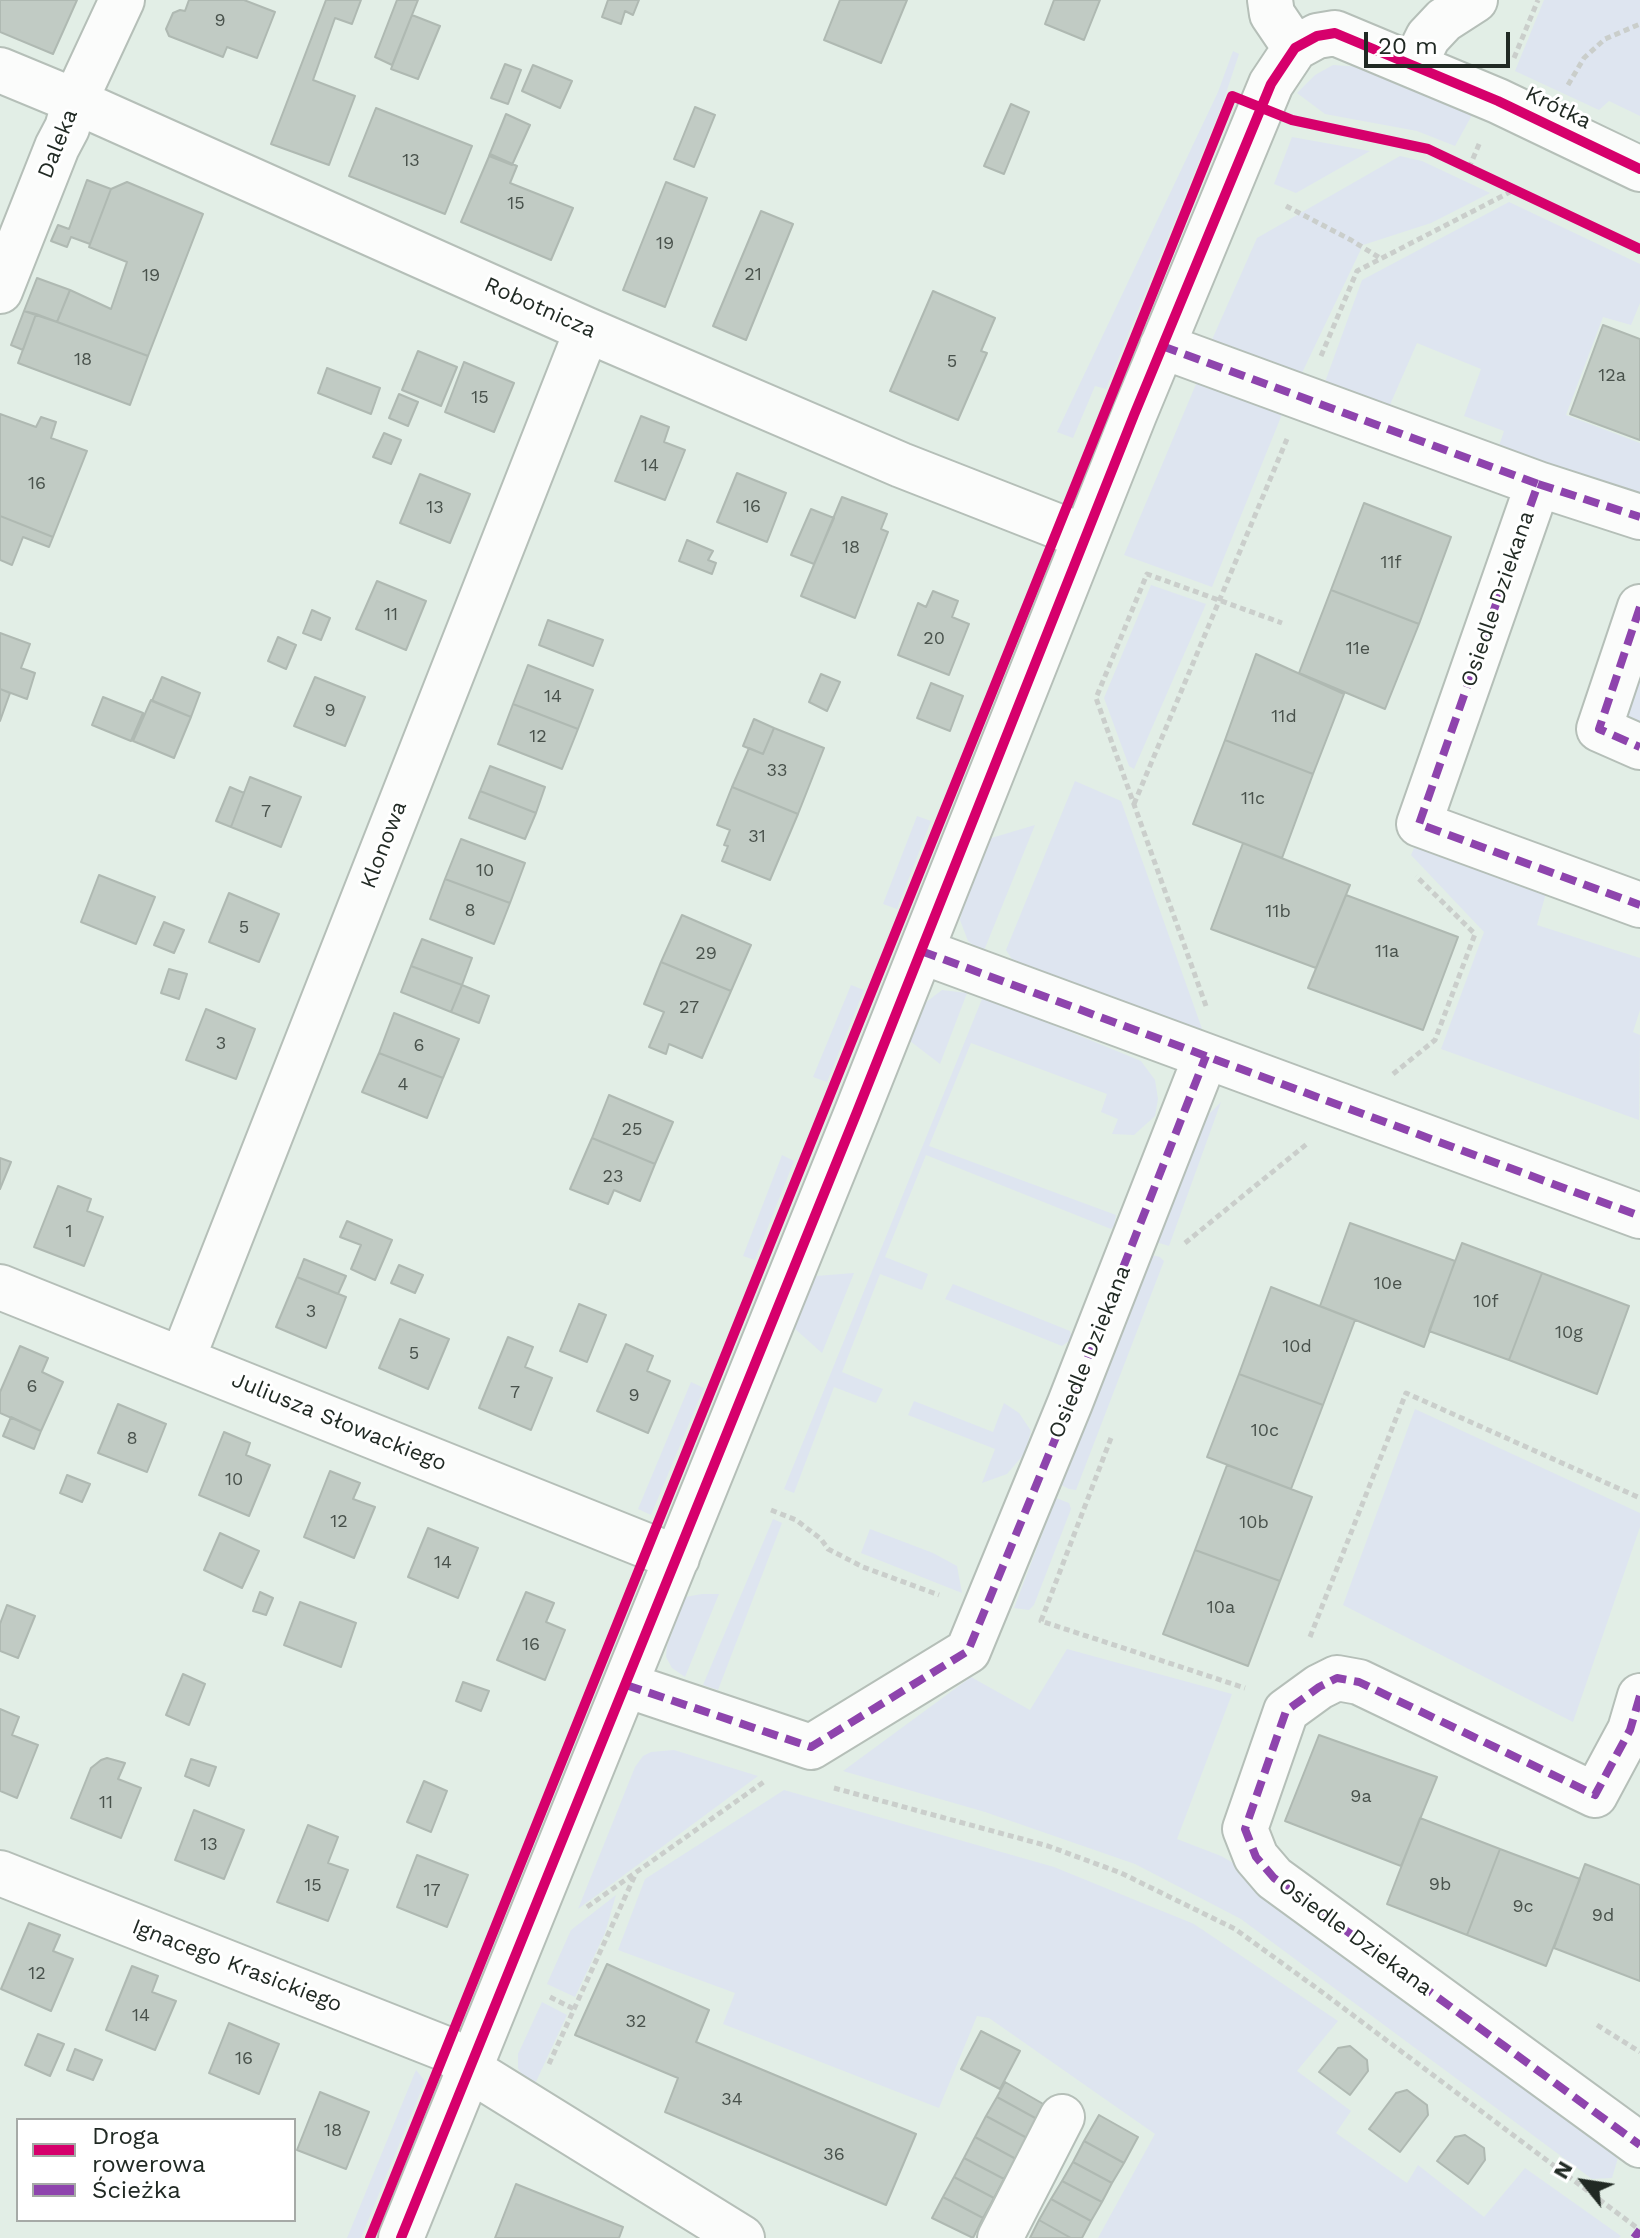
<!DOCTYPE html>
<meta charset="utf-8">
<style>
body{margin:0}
#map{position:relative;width:1640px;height:2238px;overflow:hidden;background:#e2eee6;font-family:"Work Sans",sans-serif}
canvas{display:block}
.legend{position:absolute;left:16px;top:2118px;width:280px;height:104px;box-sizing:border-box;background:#fff;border:2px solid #a6aaa7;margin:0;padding:10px 14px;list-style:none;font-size:24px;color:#212a24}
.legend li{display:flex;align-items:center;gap:16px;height:40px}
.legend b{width:40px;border:2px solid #a6aaa7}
.north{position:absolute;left:1544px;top:2142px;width:80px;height:80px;-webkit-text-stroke:6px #fff;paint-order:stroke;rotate:300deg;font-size:22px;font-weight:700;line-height:32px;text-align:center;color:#212a24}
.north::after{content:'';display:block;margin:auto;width:28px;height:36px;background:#212a24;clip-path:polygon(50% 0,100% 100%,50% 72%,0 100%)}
.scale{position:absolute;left:1364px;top:32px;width:146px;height:36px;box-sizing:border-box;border:4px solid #212a24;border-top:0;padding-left:10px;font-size:24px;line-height:28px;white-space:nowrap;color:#212a24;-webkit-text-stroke:6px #fff;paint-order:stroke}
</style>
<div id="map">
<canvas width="1640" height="2238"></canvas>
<ul class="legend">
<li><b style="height:10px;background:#d6006c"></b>Droga rowerowa</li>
<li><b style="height:10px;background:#8e44ad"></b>Ścieżka</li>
</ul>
<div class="north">N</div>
<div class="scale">20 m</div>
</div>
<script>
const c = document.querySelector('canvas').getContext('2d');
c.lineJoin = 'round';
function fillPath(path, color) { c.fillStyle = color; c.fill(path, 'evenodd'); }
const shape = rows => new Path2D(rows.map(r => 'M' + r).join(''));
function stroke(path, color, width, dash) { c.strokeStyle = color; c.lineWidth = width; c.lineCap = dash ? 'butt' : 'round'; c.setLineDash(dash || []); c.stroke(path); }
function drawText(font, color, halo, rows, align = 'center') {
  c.font = font + ' "Work Sans",sans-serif'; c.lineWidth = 6; c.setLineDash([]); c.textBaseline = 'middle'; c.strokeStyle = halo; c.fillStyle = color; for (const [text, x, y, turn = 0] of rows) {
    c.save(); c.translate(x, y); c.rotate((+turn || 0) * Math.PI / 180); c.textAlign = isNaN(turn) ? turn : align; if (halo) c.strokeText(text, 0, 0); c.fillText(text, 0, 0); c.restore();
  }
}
fillPath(shape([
 [1544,0,1640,0,1640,116,1609,101,1599,110,1515,71],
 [1233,51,1239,54,1222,105,1106,389,1095,386,1073,438,1057,432,1218,92],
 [1333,65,1361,67,1472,115,1455,146,1417,131,1325,114,1297,93,1315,75],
 [1292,137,1370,151,1296,193,1274,184],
 [1400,156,1422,161,1490,193,1431,223,1363,245,1301,375,1211,342,1257,238],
 [1509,202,1640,264,1640,303,1631,325,1603,317,1566,415,1640,443,1640,507,1496,455,1504,431,1464,416,1481,369,1417,343,1389,407,1325,382,1362,280],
 [1199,377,1285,407,1212,587,1124,555],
 [1151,585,1206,604,1134,769,1129,766,1104,698],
 [1640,644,1640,734,1627,729,1623,696],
 [1075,781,1121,801,1206,1040,1012,959,1006,950],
 [917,816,931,821,897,909,883,904],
 [1035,825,983,953,968,941,960,920,963,906,988,839],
 [1418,839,1546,893,1537,925,1640,958,1640,1010,1633,1032,1640,1035,1639,1120,1441,1049,1484,932,1411,855],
 [851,985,864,990,827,1082,813,1077],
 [942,990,967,993,940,1064,910,1041,925,1003],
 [982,999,995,1001,1141,1061,1155,1080,1158,1099,1155,1116,1134,1135,1112,1134,1118,1119,1101,1112,1107,1094,971,1043,929,1146,1116,1215,1114,1226,1111,1229,926,1155,885,1257,928,1274,922,1290,880,1274,842,1372,883,1389,876,1403,834,1387,794,1493,784,1489],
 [1221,1102,1169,1246,1156,1242,1204,1119],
 [782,1155,794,1161,755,1260,743,1256],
 [1151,1255,1160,1257,1164,1261,1076,1490,1069,1489,1061,1485],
 [854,1273,822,1353,794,1328,816,1276],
 [953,1284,1070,1331,1072,1339,1062,1346,945,1299],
 [691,1382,704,1388,651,1515,638,1509],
 [914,1401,993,1432,1004,1403,1019,1413,1031,1431,1025,1453,1007,1474,982,1483,995,1449,908,1415],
 [1415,1409,1640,1513,1640,1527,1573,1722,1343,1605],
 [1056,1498,1069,1503,1071,1509,1034,1605,1029,1610,1014,1608],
 [773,1519,782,1523,718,1690,703,1685],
 [870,1529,933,1553,957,1566,962,1593,861,1553],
 [702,1594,719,1594,685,1677,672,1668,666,1657,667,1646,685,1597],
 [1067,1649,1232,1694,1177,1839,1221,1856,1244,1869,1622,2144,1612,2178,1592,2179,1241,1919,1135,1864,985,1812,843,1771,971,1677,1030,1710],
 [674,1750,758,1776,578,1909,635,1767,643,1756,651,1752],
 [784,1790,1054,1867,1194,1924,1338,2021,1297,2071,1351,2111,1336,2133,1407,2183,1418,2165,1484,2217,1525,2168,1621,2236,1619,2238,1098,2238,1155,2134,989,2018,977,2016,939,2108,723,2024,735,1993,618,1950,645,1879],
 [616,1895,605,1933,575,1997,547,1984,571,1930],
 [542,2002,567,2015,534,2086,523,2077,518,2068,518,2054],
 [416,2070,425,2081,361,2238,347,2238]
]), '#dee5f0');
const building = shape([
 [0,0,77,0,53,54,0,32,0,0],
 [189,0,244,0,275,12,257,58,227,47,223,57,169,36,166,29,173,13,180,10,185,11,189,0],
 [326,0,361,0,352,24,335,18,313,80,355,96,329,165,271,144,326,0],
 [397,0,418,0,392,65,375,57,397,0],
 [608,0,639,0,633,15,625,11,621,24,602,17,608,0],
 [840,0,907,0,881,63,824,40,840,0],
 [1054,0,1100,0,1084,40,1045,24,1054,0],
 [412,15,440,26,418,79,391,69,412,15],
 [505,64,521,70,508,104,491,98,505,64],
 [533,65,572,81,560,108,522,91,533,65],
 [1011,104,1029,112,1004,174,984,166,1011,104],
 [695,107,715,115,694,167,674,159,695,107],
 [376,108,472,146,445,214,349,176,376,108],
 [506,114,530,125,512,165,489,156,506,114],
 [490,154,517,166,510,183,573,208,551,260,461,222,490,154],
 [87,180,111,189,90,244,71,237,67,247,51,241,58,225,69,229,87,180],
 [127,182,203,214,148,356,57,322,70,290,111,309,127,262,89,247,111,189,127,182],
 [666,182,707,198,665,307,623,290,666,182],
 [761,211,793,224,746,340,713,326,761,211],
 [37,278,70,290,57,322,24,311,37,278],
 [933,291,995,318,981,351,987,353,958,420,890,391,933,291],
 [24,311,36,314,23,350,11,345,24,311],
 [36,314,148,356,130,405,18,363,36,314],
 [1603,325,1640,339,1640,440,1570,414,1603,325],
 [418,351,457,367,441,406,402,390,418,351],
 [464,362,514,383,494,432,445,412,464,362],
 [327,368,380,388,371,414,318,393,327,368],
 [399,394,418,402,408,426,389,418,399,394],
 [0,414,36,427,41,417,56,422,51,438,87,451,53,537,0,516,0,414],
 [641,416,669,427,664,442,685,450,665,500,615,481,641,416],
 [384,433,401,440,391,464,373,457,384,433],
 [737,473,786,493,767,542,717,522,737,473],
 [420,474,470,494,450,543,400,523,420,474],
 [842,497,887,514,881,529,888,532,855,618,801,596,842,497],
 [1364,503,1451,537,1419,624,1331,590,1364,503],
 [811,509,834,518,814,564,791,555,811,509],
 [0,516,53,537,49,547,23,537,12,565,0,560,0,516],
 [687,540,713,551,708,560,716,563,712,574,679,561,687,540],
 [377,581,426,601,406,650,356,629,377,581],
 [1331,590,1419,624,1385,709,1299,673,1331,590],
 [933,591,958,601,952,617,969,624,949,675,898,655,918,603,926,607,933,591],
 [312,610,330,618,321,640,303,633,312,610],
 [548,620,603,640,593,666,539,645,548,620],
 [0,633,30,644,21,668,35,673,27,699,0,689,0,633],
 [278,637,296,645,286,669,268,661,278,637],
 [1256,654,1344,694,1313,774,1225,740,1256,654],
 [528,665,593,690,578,729,513,704,528,665],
 [821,674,840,682,827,711,809,702,821,674],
 [162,677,200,693,191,717,152,701,162,677],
 [315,677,365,697,345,746,294,726,315,677],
 [931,683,963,696,950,731,917,718,931,683],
 [0,689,10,693,0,721,0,689],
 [103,697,143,713,131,741,92,725,103,697],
 [151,700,191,717,174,758,133,741,151,700],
 [513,704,578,729,562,769,498,744,513,704],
 [754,719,774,728,763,754,743,746,754,719],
 [774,728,824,748,798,814,732,787,749,748,763,754,774,728],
 [1225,740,1313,774,1282,858,1193,824,1225,740],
 [490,766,545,787,536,813,480,791,490,766],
 [250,777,301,797,281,847,231,827,250,777],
 [230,787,244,793,231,827,216,821,230,787],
 [732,787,798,814,770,880,722,861,728,846,724,845,730,830,717,825,732,787],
 [480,791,536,813,525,839,469,818,480,791],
 [461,839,525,863,510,903,445,879,461,839],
 [1243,843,1350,885,1316,968,1211,929,1243,843],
 [99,875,155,897,136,944,81,922,99,875],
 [445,879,510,903,494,944,430,919,445,879],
 [229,893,279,914,259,962,209,942,229,893],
 [1346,895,1458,937,1423,1030,1308,988,1346,895],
 [682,915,751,945,731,991,661,962,682,915],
 [164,922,184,930,174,953,154,945,164,922],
 [422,939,472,958,462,985,411,966,422,939],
 [661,962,731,991,702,1058,669,1044,666,1054,649,1047,664,1012,644,1004,661,962],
 [411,966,462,985,451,1012,401,992,411,966],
 [169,969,187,974,179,999,161,993,169,969],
 [462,985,489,996,479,1023,451,1012,462,985],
 [206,1009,255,1029,236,1079,186,1060,206,1009],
 [394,1013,459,1039,443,1078,379,1053,394,1013],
 [379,1053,443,1078,427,1118,362,1092,379,1053],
 [609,1095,673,1122,655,1164,592,1138,609,1095],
 [592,1138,655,1164,640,1201,614,1190,608,1204,570,1189,592,1138],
 [0,1158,11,1162,0,1189,0,1158],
 [58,1186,91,1199,87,1211,103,1217,84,1266,34,1247,58,1186],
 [347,1221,392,1240,375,1280,351,1269,361,1245,340,1237,347,1221],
 [1350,1223,1455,1261,1424,1347,1320,1306,1350,1223],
 [1462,1243,1542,1273,1509,1360,1429,1331,1462,1243],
 [304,1259,346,1276,338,1294,297,1277,304,1259],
 [399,1265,423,1275,415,1293,391,1283,399,1265],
 [1542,1273,1629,1306,1597,1394,1509,1360,1542,1273],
 [297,1277,346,1297,326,1348,276,1327,297,1277],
 [1271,1287,1355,1320,1323,1405,1239,1374,1271,1287],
 [579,1304,606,1315,587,1362,560,1351,579,1304],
 [400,1319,449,1339,428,1389,379,1368,400,1319],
 [508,1337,533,1347,525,1367,552,1378,531,1430,479,1408,508,1337],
 [626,1344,653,1356,647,1371,670,1381,648,1433,597,1411,626,1344],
 [20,1346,48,1358,42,1372,63,1382,41,1431,0,1413,0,1392,20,1346],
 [1239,1374,1323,1405,1291,1489,1207,1457,1239,1374],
 [118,1404,166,1424,147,1472,98,1453,118,1404],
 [11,1417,41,1431,34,1449,3,1436,11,1417],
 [224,1432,250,1443,246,1455,270,1465,249,1516,199,1495,224,1432],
 [1227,1465,1312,1497,1280,1581,1195,1550,1227,1465],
 [330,1471,360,1483,353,1499,375,1507,354,1558,304,1537,330,1471],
 [67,1475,90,1484,82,1502,60,1493,67,1475],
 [428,1528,478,1548,458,1598,408,1577,428,1528],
 [220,1533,259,1551,242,1588,204,1570,220,1533],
 [1195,1550,1280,1581,1248,1666,1163,1634,1195,1550],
 [260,1592,273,1598,266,1615,253,1611,260,1592],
 [526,1592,554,1603,546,1622,565,1630,545,1680,497,1660,526,1592],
 [300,1602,356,1623,341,1667,284,1645,300,1602],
 [7,1605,35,1616,18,1658,0,1651,0,1624,7,1605],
 [183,1674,205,1684,189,1725,166,1715,183,1674],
 [463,1682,489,1691,481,1711,456,1701,463,1682],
 [0,1709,19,1717,12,1735,38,1745,17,1798,0,1791,0,1709],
 [1319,1735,1437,1777,1401,1866,1285,1821,1319,1735],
 [107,1758,125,1763,118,1779,141,1788,121,1838,71,1818,91,1768,101,1760,107,1758],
 [191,1759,216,1767,209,1786,185,1776,191,1759],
 [424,1781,447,1791,431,1832,407,1822,424,1781],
 [194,1810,244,1830,224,1879,175,1860,194,1810],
 [1420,1818,1500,1849,1467,1935,1387,1904,1420,1818],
 [308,1825,338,1837,328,1863,348,1870,328,1921,277,1902,308,1825],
 [1500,1849,1580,1879,1546,1966,1467,1935,1500,1849],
 [417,1855,468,1875,447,1927,397,1907,417,1855],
 [1585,1864,1640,1885,1640,1981,1554,1948,1585,1864],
 [29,1923,60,1935,53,1951,73,1959,51,2011,1,1989,29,1923],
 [607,1964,709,2010,696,2042,916,2134,886,2205,665,2112,678,2078,575,2035,607,1964],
 [132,1966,158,1976,152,1992,176,2001,155,2050,106,2030,132,1966],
 [229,2023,279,2044,259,2094,209,2073,229,2023],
 [981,2031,1020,2051,1000,2089,961,2069,981,2031],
 [38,2034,64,2044,50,2076,25,2065,38,2034],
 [1350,2046,1367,2060,1368,2071,1350,2095,1319,2072,1338,2048,1350,2046],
 [75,2049,102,2060,93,2080,67,2070,75,2049],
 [1005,2082,1045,2105,1037,2119,997,2097,1005,2082],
 [1407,2090,1427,2105,1428,2115,1400,2152,1369,2129,1396,2093,1407,2090],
 [320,2092,369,2112,346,2169,297,2150,320,2092],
 [997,2097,1037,2119,1027,2138,986,2116,997,2097],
 [1099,2115,1138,2137,1124,2163,1084,2141,1099,2115],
 [986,2116,1027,2138,1016,2159,975,2137,986,2116],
 [1465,2135,1484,2148,1485,2160,1468,2184,1437,2161,1455,2137,1465,2135],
 [975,2137,1016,2159,1004,2179,964,2158,975,2137],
 [1084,2141,1124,2163,1112,2183,1073,2162,1084,2141],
 [964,2158,1004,2179,994,2198,954,2177,964,2158],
 [1073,2162,1112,2183,1102,2202,1062,2181,1073,2162],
 [954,2177,994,2198,983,2218,943,2197,954,2177],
 [1062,2181,1102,2202,1091,2221,1051,2199,1062,2181],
 [516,2184,623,2227,619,2238,495,2238,516,2184],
 [943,2197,983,2218,973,2238,932,2218,943,2197],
 [1051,2199,1091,2221,1082,2238,1071,2238,1039,2220,1051,2199],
 [1039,2220,1071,2238,1030,2238,1039,2220]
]);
fillPath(building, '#c1cbc4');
stroke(building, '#afb9b2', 2);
const minor = shape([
 [1270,0,1272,14,1295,48],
 [1414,65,1428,37,1444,20,1475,0],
 [0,70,75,101,587,330,901,465,1085,537],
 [0,291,57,147,67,128,75,101,122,0],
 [1162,346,1538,484,1419,824,1640,905],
 [1538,484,1640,517],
 [1640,607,1599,729,1640,747],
 [921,951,1640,1216],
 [0,1287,677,1558],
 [182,1360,587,330],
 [626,1685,811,1747,968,1651,1070,1403,1206,1056],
 [1640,1696,1630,1730,1595,1795,1359,1682,1337,1678,1319,1687,1286,1711,1245,1829,1256,1857,1274,1878,1640,2145],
 [0,1873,446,2049,469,2069,742,2238],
 [401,2238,857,1112,1134,415,1271,84,1295,48,1317,36,1335,33,1498,101,1640,169],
 [1000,2238,1062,2117]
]);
stroke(minor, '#b5bfb8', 48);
stroke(shape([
 [1514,58,1538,0],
 [1568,85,1584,58,1605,39,1640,24],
 [1469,168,1480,142],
 [1286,206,1351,240,1380,258],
 [1321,356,1357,271,1514,190],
 [1134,804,1287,439],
 [1206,1006,1096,698,1147,574,1282,623],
 [1393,1074,1435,1040,1475,934,1416,876],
 [1185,1243,1308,1143],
 [1111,1438,1041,1621,1245,1688],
 [771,1510,796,1520,821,1539,828,1549,863,1567,939,1595],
 [1310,1637,1406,1393,1640,1498],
 [834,1788,1048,1846,1121,1873,1235,1929,1322,1992,1640,2230],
 [587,1907,765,1781],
 [550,1997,574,2009],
 [1597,2025,1640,2052],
 [549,2064,636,1873]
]), '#cacecb', 5, [6, 4]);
stroke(minor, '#fbfcfb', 44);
stroke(shape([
 [1162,346,1538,484,1419,824,1640,905],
 [1538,484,1640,517],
 [1640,607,1599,729,1640,747],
 [921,951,1640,1216],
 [626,1685,811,1747,968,1651,1070,1403,1206,1056],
 [1640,1696,1630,1730,1595,1795,1359,1682,1337,1678,1319,1687,1286,1711,1245,1829,1256,1857,1274,1878,1640,2145],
 [1634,2238,1640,2230]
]), '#8e44ad', 8, [16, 8]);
stroke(shape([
 [370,2238,1232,96,1292,120,1428,149,1640,249],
 [401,2238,857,1112,1134,415,1271,84,1295,48,1317,36,1335,33,1498,101,1640,169]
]), '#d6006c', 10);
drawText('18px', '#49524c', null, [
 ["9",220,21],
 ["13",411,161],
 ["15",516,204],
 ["19",665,244],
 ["21",753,275],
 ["19",151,276],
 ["18",83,360],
 ["5",952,362],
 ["12a",1612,376],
 ["15",480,398],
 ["14",650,466],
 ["16",37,484],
 ["16",752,507],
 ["13",435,508],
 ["18",851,548],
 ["11f",1391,563],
 ["11",391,615],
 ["20",934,639],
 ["11e",1358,649],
 ["14",553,697],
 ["9",330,711],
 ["11d",1284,717],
 ["12",538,737],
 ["33",777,771],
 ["11c",1253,799],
 ["7",266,812],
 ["31",757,837],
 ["10",485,871],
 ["8",470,911],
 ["11b",1278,912],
 ["5",244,928],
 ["11a",1387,952],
 ["29",706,954],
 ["27",689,1008],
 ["3",221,1044],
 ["6",419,1046],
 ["4",403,1085],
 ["25",632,1130],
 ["23",613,1177],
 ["1",69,1232],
 ["10e",1388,1284],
 ["10f",1486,1302],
 ["3",311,1312],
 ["10g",1569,1333],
 ["10d",1297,1347],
 ["5",414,1354],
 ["6",32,1387],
 ["7",515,1393],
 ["9",634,1396],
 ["10c",1265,1431],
 ["8",132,1439],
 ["10",234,1480],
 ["12",339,1522],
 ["10b",1254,1523],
 ["14",443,1563],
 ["10a",1221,1608],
 ["16",531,1645],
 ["9a",1361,1797],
 ["11",106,1803],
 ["13",209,1845],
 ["9b",1440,1885],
 ["15",313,1886],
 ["17",432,1891],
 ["9c",1523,1907],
 ["9d",1603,1916],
 ["12",37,1974],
 ["14",141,2016],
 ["32",636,2022],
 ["16",244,2059],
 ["34",732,2100],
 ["18",333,2131],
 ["36",834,2155]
]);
drawText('22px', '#212a24', '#fff', [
 ["Krótka",1558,108,26],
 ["Daleka",58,144,-68],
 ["Robotnicza",540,308,24],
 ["Osiedle Dziekana",1498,599,-71],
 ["Klonowa",384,845,-69],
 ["Osiedle Dziekana",1090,1352,-68],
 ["Juliusza Słowackiego",339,1422,22],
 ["Osiedle Dziekana",1355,1937,36],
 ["Ignacego Krasickiego",237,1966,21]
]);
</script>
